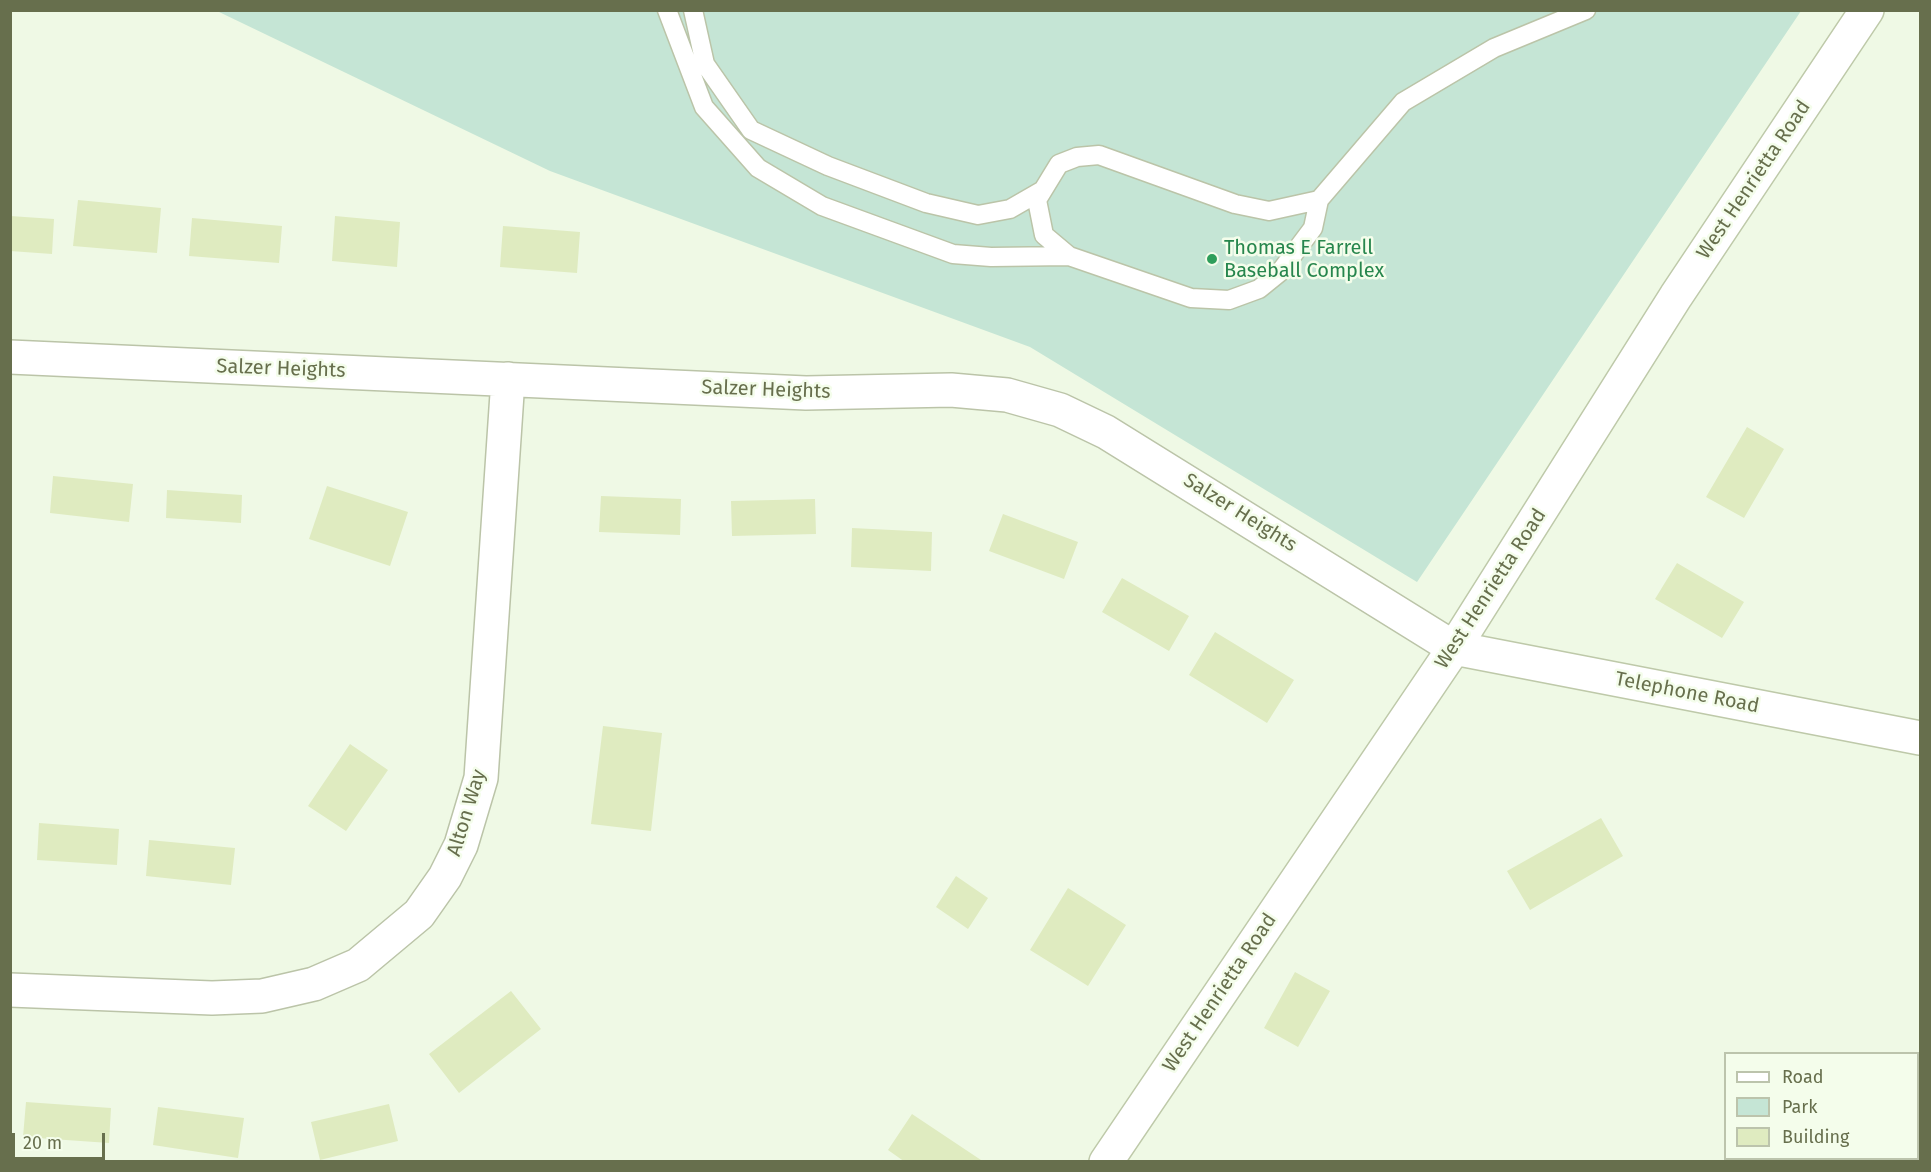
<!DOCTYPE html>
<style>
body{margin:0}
#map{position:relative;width:1931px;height:1172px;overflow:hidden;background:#eff9e5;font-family:"Fira Sans",sans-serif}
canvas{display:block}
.frame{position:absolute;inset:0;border:12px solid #676f4d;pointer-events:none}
.legend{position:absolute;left:1724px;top:1052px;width:195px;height:108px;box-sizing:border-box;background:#f4fdeb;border:2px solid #bcc4ac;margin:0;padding:8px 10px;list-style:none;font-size:18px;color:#676f4d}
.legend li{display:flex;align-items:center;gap:12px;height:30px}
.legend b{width:30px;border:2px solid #bcc4ac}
.scale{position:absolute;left:12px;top:1133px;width:93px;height:27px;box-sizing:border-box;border:3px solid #676f4d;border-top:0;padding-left:8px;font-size:18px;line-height:21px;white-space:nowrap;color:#676f4d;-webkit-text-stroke:4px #f4fdeb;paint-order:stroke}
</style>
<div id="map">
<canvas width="1931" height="1172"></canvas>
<div class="frame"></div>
<ul class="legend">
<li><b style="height:8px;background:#fff"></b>Road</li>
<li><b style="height:16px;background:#c5e5d5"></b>Park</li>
<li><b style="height:16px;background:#dfebc0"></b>Building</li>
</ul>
<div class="scale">20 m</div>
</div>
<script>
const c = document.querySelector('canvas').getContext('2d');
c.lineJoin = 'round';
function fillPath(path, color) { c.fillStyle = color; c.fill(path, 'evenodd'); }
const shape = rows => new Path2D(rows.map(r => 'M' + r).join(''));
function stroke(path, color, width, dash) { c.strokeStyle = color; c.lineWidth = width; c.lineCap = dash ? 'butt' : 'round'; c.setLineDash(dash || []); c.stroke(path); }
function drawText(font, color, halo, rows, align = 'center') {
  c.font = font + ' "Fira Sans",sans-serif'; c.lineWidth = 5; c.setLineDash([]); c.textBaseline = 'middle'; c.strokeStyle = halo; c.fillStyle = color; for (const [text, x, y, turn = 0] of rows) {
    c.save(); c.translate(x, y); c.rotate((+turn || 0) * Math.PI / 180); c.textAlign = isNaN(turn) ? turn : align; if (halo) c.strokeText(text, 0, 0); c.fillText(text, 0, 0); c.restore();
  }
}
fillPath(shape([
 [217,11,1801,11,1417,582,1030,347,550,171]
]), '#c5e5d5');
fillPath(shape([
 [78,200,161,208,157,253,73,246],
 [10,216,54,219,52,254,10,251],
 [335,216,400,222,397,267,332,261],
 [192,218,282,226,279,263,189,256],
 [503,226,580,232,577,273,500,267],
 [1747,427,1784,449,1744,518,1706,497],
 [53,476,133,484,129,522,50,513],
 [327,486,408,512,390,566,309,539],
 [167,490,242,495,241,523,166,518],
 [601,496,681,499,680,535,599,532],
 [815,499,816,534,732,536,731,501],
 [1003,514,1078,542,1064,579,989,551],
 [852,528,932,532,931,571,851,567],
 [1677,563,1744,602,1722,638,1655,599],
 [1122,578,1189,616,1169,651,1102,612],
 [1215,632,1294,680,1267,723,1189,675],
 [603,726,662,733,651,831,591,824],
 [350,744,388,770,346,831,308,806],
 [1601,818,1623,856,1530,910,1507,871],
 [39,823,119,829,117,865,37,860],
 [149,840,235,848,231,885,146,876],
 [956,876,988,898,968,929,936,907],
 [1068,888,1126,925,1088,986,1030,950],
 [1295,972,1330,991,1298,1047,1264,1028],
 [511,991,541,1029,459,1093,429,1054],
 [26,1102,111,1108,109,1143,23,1137],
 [389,1104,398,1141,320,1160,311,1122],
 [158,1107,244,1118,238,1158,153,1145],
 [912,1114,984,1162,905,1162,888,1150],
 [1920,1128,1920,1162,1885,1162,1884,1158,1918,1158,1918,1129]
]), '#dfebc0');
const lane = shape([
 [667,10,704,107,758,168,822,206,953,254,991,257,1069,256],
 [693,10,705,64,751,130,828,166,926,203,978,215,1010,209,1043,190],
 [1319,200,1269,211,1235,204,1099,155,1077,157,1059,164,1037,200,1044,235,1069,256,1191,298,1229,300,1259,289,1280,272,1313,228,1319,200,1403,102,1494,48,1586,10]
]);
const street = shape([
 [10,357,806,393,951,390,1007,395,1060,410,1106,432,1454,648],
 [10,990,212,998,262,996,314,984,358,965,419,914,445,877,461,845,481,778,508,379]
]);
const secondary = shape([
 [1454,648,1920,738],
 [1106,1162,1454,648,1676,296,1867,10]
]);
stroke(lane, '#bbc4a8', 21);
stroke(street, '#bbc4a8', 36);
stroke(secondary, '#bec9a9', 36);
stroke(lane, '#fff', 18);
stroke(street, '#fff', 33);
stroke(secondary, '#fff', 33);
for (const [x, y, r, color] of [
 [1212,259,6,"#2e9e5b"]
]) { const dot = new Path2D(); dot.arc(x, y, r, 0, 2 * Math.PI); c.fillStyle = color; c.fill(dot); stroke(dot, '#f4fdeb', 2); }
drawText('20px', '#676f4d', '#f4fdeb', [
 ["West Henrietta Road",1754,180,-56],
 ["Salzer Heights",281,369,2],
 ["Salzer Heights",766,390,2],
 ["Salzer Heights",1240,513,32],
 ["West Henrietta Road",1491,589,-57],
 ["Telephone Road",1687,693,11],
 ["Alton Way",467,813,-73],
 ["West Henrietta Road",1220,993,-56]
]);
drawText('20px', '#27864d', '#f4fdeb', [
 ["Thomas E Farrell",1224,248],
 ["Baseball Complex",1224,271]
], 'left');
</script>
